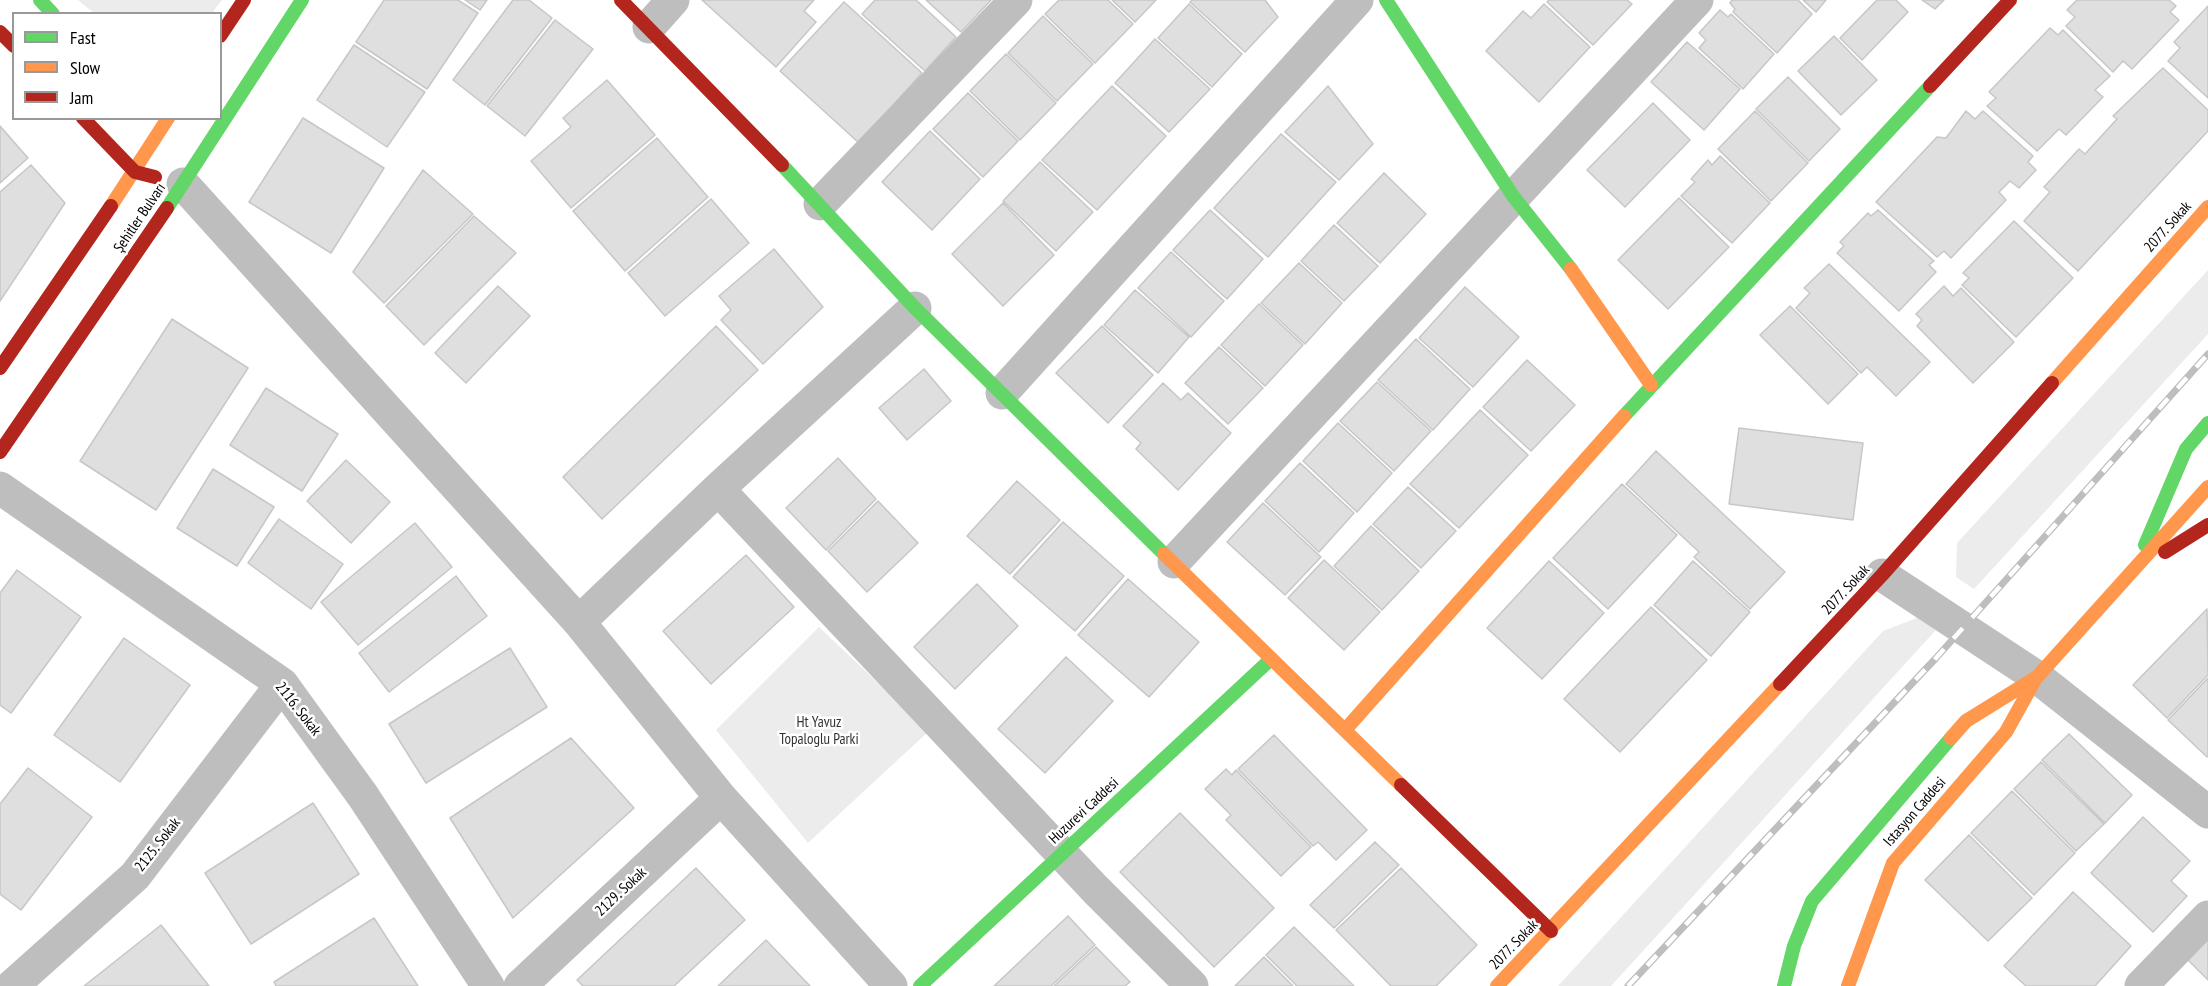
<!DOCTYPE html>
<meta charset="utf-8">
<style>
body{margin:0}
#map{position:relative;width:2208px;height:986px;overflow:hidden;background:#fff;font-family:"PT Sans Narrow",sans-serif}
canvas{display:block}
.legend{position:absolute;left:12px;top:12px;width:210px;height:108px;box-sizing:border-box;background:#fff;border:2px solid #999;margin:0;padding:8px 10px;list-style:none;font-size:18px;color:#000}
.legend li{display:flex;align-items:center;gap:12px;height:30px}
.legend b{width:30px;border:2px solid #999}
</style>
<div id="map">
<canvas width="2208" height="986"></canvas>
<ul class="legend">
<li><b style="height:8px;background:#63d668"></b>Fast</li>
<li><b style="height:8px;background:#ff974d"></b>Slow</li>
<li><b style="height:8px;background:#b3261e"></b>Jam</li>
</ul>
</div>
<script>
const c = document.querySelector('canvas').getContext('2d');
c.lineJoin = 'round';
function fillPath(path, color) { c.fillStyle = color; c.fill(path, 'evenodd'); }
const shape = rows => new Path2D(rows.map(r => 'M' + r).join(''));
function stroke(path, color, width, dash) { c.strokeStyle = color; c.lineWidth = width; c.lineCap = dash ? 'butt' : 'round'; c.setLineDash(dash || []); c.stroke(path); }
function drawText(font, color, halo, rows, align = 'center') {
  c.font = font + ' "PT Sans Narrow",sans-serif'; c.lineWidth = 5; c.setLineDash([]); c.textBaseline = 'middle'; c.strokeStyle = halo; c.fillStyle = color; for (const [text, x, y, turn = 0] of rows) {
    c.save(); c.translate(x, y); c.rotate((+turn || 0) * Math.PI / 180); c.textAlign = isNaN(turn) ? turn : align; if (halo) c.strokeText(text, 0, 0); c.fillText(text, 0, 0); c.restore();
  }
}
fillPath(shape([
 [78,0,222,0,212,13,95,14],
 [2208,270,2208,334,1974,589,1956,577,1957,543],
 [1935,611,1945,620,1611,986,1558,986,1883,631],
 [819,627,929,731,808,843,716,730]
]), '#ececec');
const building = shape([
 [384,0,458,0,478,13,427,89,356,42,384,0],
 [465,0,487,0,480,10,465,0],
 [513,0,529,0,552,18,485,105,453,80,513,0],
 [702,0,814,0,804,11,816,22,776,67,702,0],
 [875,0,916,0,956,37,925,71,862,14,875,0],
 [926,0,991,0,961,32,926,0],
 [1059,0,1108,0,1133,24,1095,63,1045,14,1059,0],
 [1112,0,1156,0,1135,22,1112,0],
 [1192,0,1265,0,1278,17,1245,52,1190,2,1192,0],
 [1549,0,1627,0,1632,4,1593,45,1547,2,1549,0],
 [1732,0,1798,0,1812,14,1777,53,1733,12,1735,9,1730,3,1732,0],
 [1803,0,1826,0,1816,12,1803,0],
 [1877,0,1896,0,1908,12,1862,60,1840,38,1877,0],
 [1922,0,1944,0,1935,9,1922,0],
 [2077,0,2169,0,2176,6,2170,12,2179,20,2132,69,2123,61,2113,72,2066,26,2075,17,2067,10,2077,0],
 [844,2,922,73,859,143,780,71,844,2],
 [1189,4,1242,54,1212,87,1158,38,1189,4],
 [1544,4,1590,47,1539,102,1486,51,1523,11,1531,18,1544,4],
 [2208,6,2208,98,2168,61,2180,48,2174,42,2208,6],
 [1720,10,1728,17,1731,14,1774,54,1743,89,1699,48,1706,40,1699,33,1720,10],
 [1043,16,1093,64,1057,101,1008,53,1043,16],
 [555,20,593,49,525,136,487,106,555,20],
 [2050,28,2058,35,2063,30,2110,76,2095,90,2103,97,2066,135,2059,129,2037,151,1987,106,1996,98,1989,92,2050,28],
 [1834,36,1877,80,1841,115,1798,71,1834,36],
 [1155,39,1210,89,1169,132,1115,83,1155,39],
 [1687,42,1740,89,1704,130,1651,82,1687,42],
 [354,45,425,92,387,147,317,100,354,45],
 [1006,54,1056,103,1020,140,970,91,1006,54],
 [2163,68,2208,110,2208,131,2078,271,2024,221,2050,192,2044,187,2079,149,2085,154,2117,119,2113,116,2163,68],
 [1788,77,1840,129,1809,161,1756,109,1788,77],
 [607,80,655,135,571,208,531,161,571,127,563,118,607,80],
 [1112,86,1166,136,1097,210,1042,160,1112,86],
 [1328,86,1373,144,1339,180,1285,132,1328,86],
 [968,93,1018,141,983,177,933,129,968,93],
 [1653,103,1690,140,1625,207,1587,170,1653,103],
 [1755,111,1808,163,1771,201,1718,149,1755,111],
 [1966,111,1975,119,1983,111,2033,156,2028,162,2036,170,2019,188,2010,181,1999,192,2006,200,1951,258,1944,251,1937,257,1876,202,1937,137,1946,138,1966,111],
 [303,118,384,168,331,253,249,202,303,118],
 [0,126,28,158,0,183,0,126],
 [930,131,980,179,932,230,882,182,930,131],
 [1281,134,1336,182,1268,257,1214,208,1281,134],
 [657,138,708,197,625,271,573,211,657,138],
 [1720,156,1770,203,1732,243,1681,196,1695,182,1691,179,1708,160,1712,165,1720,156],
 [1040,162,1093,212,1056,251,1003,201,1040,162],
 [31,165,65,203,0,301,0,192,31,165],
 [423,170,473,214,384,303,353,272,423,170],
 [1384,173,1426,214,1380,263,1337,223,1384,173],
 [1679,198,1729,247,1668,309,1618,260,1679,198],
 [711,199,749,243,665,316,628,273,711,199],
 [1003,203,1054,255,1003,306,952,254,1003,203],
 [1210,210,1263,259,1227,299,1173,250,1210,210],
 [1878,210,1934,261,1929,265,1936,272,1899,311,1837,253,1844,246,1840,242,1868,213,1871,216,1878,210],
 [474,216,516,253,424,345,386,306,474,216],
 [2014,221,2073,278,2016,337,1962,285,1969,278,1963,273,2014,221],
 [1334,225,1378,266,1344,301,1301,261,1334,225],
 [774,249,823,307,763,364,721,320,731,310,719,296,774,249],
 [1171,252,1224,301,1191,337,1138,288,1171,252],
 [1299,263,1342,303,1305,344,1261,303,1299,263],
 [1829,264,1930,362,1896,396,1867,367,1861,373,1796,308,1810,293,1804,288,1829,264],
 [498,286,530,316,466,383,435,353,498,286],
 [1944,286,1953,296,1961,288,2014,342,1973,383,1917,326,1922,320,1916,314,1944,286],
 [1465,287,1519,337,1473,387,1419,338,1465,287],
 [1135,290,1189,337,1158,373,1104,325,1135,290],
 [1259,304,1303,345,1265,386,1221,345,1259,304],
 [1790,306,1858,374,1828,404,1760,335,1790,306],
 [172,319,248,368,156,510,80,461,172,319],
 [716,326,758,370,602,519,563,477,716,326],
 [1102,326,1153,375,1108,423,1056,373,1102,326],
 [1416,339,1470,389,1433,430,1378,380,1416,339],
 [1219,347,1263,388,1228,424,1185,383,1219,347],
 [1527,360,1575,405,1531,451,1483,407,1527,360],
 [924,369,951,401,907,440,879,408,924,369],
 [1377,382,1431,431,1394,471,1340,421,1377,382],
 [1163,383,1181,400,1188,393,1231,433,1178,490,1136,449,1141,443,1123,426,1163,383],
 [266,388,338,434,302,491,230,445,266,388],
 [1480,410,1528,455,1459,528,1410,484,1480,410],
 [1338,423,1392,473,1357,512,1303,461,1338,423],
 [1739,428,1863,443,1853,520,1729,504,1739,428],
 [1656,451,1785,572,1750,609,1694,557,1699,552,1626,484,1656,451],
 [838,458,876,499,826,550,786,508,838,458],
 [346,460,390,502,351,543,307,501,346,460],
 [1300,463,1354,513,1319,552,1265,501,1300,463],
 [213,469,274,507,237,566,177,528,213,469],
 [1017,481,1060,520,1010,574,967,536,1017,481],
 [1622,484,1677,535,1608,609,1553,558,1622,484],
 [1408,487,1456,531,1421,568,1373,524,1408,487],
 [878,501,918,543,867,592,828,551,878,501],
 [1263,503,1321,557,1285,595,1227,542,1263,503],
 [279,519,343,564,311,609,248,563,279,519],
 [1063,522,1124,576,1075,631,1013,577,1063,522],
 [415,523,452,567,358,645,321,602,415,523],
 [1371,526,1419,571,1382,610,1334,566,1371,526],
 [746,555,794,607,711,684,663,631,746,555],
 [1324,560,1380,612,1344,650,1288,598,1324,560],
 [1549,561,1604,613,1542,679,1487,628,1549,561],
 [1693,561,1750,612,1711,656,1654,605,1693,561],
 [17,570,81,617,11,713,0,705,0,593,17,570],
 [456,576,487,616,389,692,359,653,456,576],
 [1128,579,1199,642,1149,697,1078,635,1128,579],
 [977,584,1018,626,955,689,914,647,977,584],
 [1651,607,1707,660,1620,752,1564,699,1651,607],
 [2207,609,2208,675,2167,718,2133,685,2207,609],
 [124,638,190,685,120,782,54,735,124,638],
 [510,648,547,707,426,783,389,724,510,648],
 [1066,657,1113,701,1045,773,998,729,1066,657],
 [2208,678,2208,756,2207,757,2168,720,2208,678],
 [2069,734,2132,795,2105,823,2042,760,2069,734],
 [1274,735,1367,830,1336,860,1318,842,1313,846,1238,769,1274,735],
 [571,738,634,808,513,918,450,818,571,738],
 [2041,762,2104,824,2076,851,2014,789,2041,762],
 [28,768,92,817,21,910,0,894,0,804,28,768],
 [1226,769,1232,775,1236,770,1311,847,1281,876,1226,820,1231,815,1205,789,1226,769],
 [2012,791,2075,853,2034,895,1971,833,2012,791],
 [313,803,359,874,251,944,205,873,313,803],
 [1180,813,1274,908,1214,967,1120,872,1180,813],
 [2143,817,2190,861,2171,881,2187,896,2153,932,2091,873,2143,817],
 [1969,835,2032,898,1988,941,1925,880,1969,835],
 [1375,842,1399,865,1334,928,1310,905,1375,842],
 [696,868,745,920,674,986,583,986,577,980,696,868],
 [1401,868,1477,945,1436,986,1391,986,1336,930,1401,868],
 [2073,892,2131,946,2095,986,2026,986,2004,966,2073,892],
 [1068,916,1095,945,1051,986,994,986,1068,916],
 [374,918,418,986,276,986,274,982,374,918],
 [161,925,209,986,84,986,161,925],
 [1294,927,1354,986,1297,986,1266,955,1294,927],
 [2208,928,2208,980,2182,954,2208,928],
 [766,940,810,986,718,986,766,940],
 [1096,947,1130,982,1125,986,1054,986,1096,947],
 [1264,957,1293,986,1235,986,1264,957]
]);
fillPath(building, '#dfdfdf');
stroke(building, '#c7c7c7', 1.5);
stroke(shape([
 [649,27,673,0],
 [183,184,579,622,721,798,891,986],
 [820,204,1016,0],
 [1002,393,1357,0],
 [0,488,282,684,363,796,488,986],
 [718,489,1096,890,1192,986],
 [1174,562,1697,0],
 [1882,575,2037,677,2208,812],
 [579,622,718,489,915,308],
 [12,986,135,876,282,684],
 [520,986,721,798],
 [2141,986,2208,917]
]), '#bebebe', 33);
stroke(shape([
 [40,0,53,14],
 [1386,0,1513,196,1571,269],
 [782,165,915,308,1164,554],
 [167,208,302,0],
 [1624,416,1930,86],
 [2145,545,2186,449,2208,423],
 [920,986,1271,659],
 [1784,986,1794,946,1812,901,1951,738]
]), '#63d668', 14);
stroke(shape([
 [111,206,168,118],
 [1571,269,1651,385],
 [2052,383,2208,207],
 [1164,554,1401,785],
 [1345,730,1624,416],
 [1951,738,1966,721,2037,677,2208,487],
 [1497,986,1780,684],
 [1848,986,1893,863,2006,732,2036,678]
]), '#ff974d', 14);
stroke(shape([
 [621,0,782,165],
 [0,32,14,46],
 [220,36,244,0],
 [1930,86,2010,0],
 [83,118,135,172,155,177],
 [0,368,111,206],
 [0,452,167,208],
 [2165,552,2208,525],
 [1780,684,1882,575,2052,383],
 [1401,785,1551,931]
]), '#b3261e', 14);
const rail = shape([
 [1628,986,1936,658,2208,354]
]);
stroke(rail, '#bebebe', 7);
stroke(rail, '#fff', 4.5, [14]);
drawText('15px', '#000', '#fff', [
 ["Şehitler Bulvarı",140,218,-56],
 ["2077. Sokak",2168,227,-48],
 ["2077. Sokak",1846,590,-47],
 ["2116. Sokak",298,709,52],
 ["Huzurevi Caddesi",1084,811,-43],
 ["Istasyon Caddesi",1915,812,-49],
 ["2125. Sokak",158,845,-52],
 ["2129. Sokak",621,892,-43],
 ["2077. Sokak",1514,945,-46]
]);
drawText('15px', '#333', '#fff', [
 ["Ht Yavuz",819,723],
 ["Topaloglu Parki",819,740]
]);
</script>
